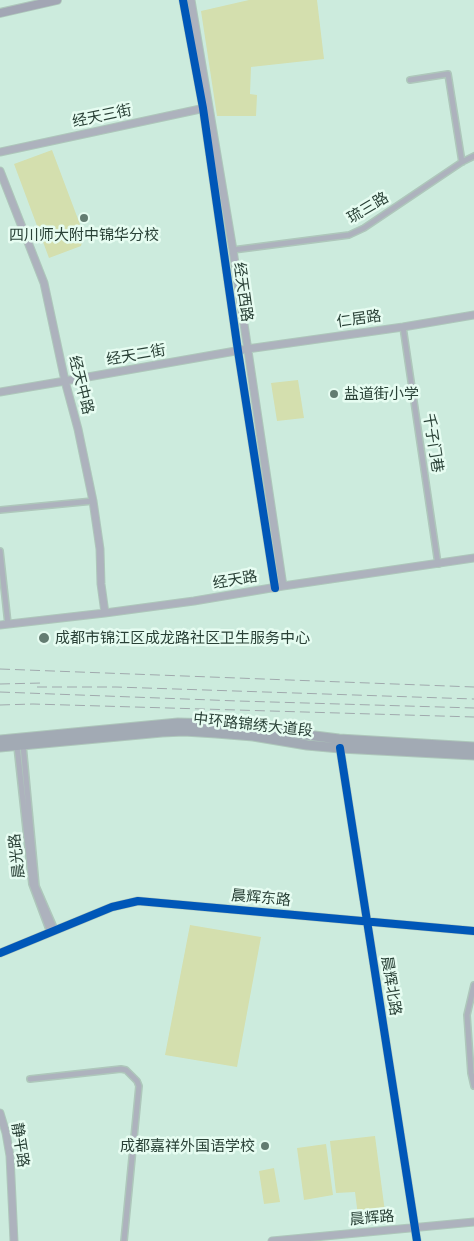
<!DOCTYPE html>
<meta charset="utf-8">
<style>
body{margin:0}
canvas{display:block;background:#ccebdd}
</style>
<canvas width="474" height="1241"></canvas>
<script>
const c = document.querySelector('canvas').getContext('2d');
c.lineJoin = 'round';
function fillPath(path, color) { c.fillStyle = color; c.fill(path, 'evenodd'); }
const shape = rows => new Path2D(rows.map(r => 'M' + r).join(''));
function stroke(path, color, width, dash) { c.strokeStyle = color; c.lineWidth = width; c.lineCap = dash ? 'butt' : 'round'; c.setLineDash(dash || []); c.stroke(path); }
function drawText(font, color, halo, rows, align = 'center') {
  c.font = font + ' "Public Sans","Noto Sans SC",sans-serif'; c.lineWidth = 5; c.setLineDash([]); c.textBaseline = 'middle'; c.strokeStyle = halo; c.fillStyle = color; for (const [text, x, y, turn = 0] of rows) {
    c.save(); c.translate(x, y); c.rotate((+turn || 0) * Math.PI / 180); c.textAlign = isNaN(turn) ? turn : align; if (halo) c.strokeText(text, 0, 0); c.fillText(text, 0, 0); c.restore();
  }
}
fillPath(shape([
 [249,0,317,0,324,59,251,67,250,94,257,95,256,116,217,116,201,11],
 [52,150,84,235,81,246,49,258,14,164],
 [298,380,304,418,277,421,271,383],
 [190,925,261,937,237,1067,165,1055],
 [375,1136,385,1212,358,1216,355,1192,336,1193,330,1141],
 [326,1144,333,1195,304,1200,297,1148],
 [274,1168,280,1202,264,1204,259,1171]
]), '#d4dfae');
const minor = shape([
 [410,80,448,74,462,162],
 [233,250,349,235,364,228,462,162,474,156],
 [403,327,438,564],
 [0,510,93,501],
 [0,551,8,624],
 [23,745,36,886,55,930],
 [17,746,32,884,50,932],
 [474,985,467,1015,471,1073,474,1086],
 [30,1079,121,1069,126,1070,137,1081,139,1086,124,1241]
]);
const tertiary = shape([
 [183,0,203,108,238,351,275,588],
 [191,0,233,250,283,586],
 [0,152,205,108],
 [0,171,44,283,65,381,78,429,93,501,100,549,101,584,105,613],
 [0,392,65,381,247,349,403,327,474,315],
 [0,625,105,613,194,601,283,586,474,558],
 [340,748,417,1241],
 [0,953,112,907,138,901,474,931],
 [0,1113,6,1133,10,1156,14,1241],
 [272,1241,474,1222]
]);
const secondary = shape([
 [0,13,57,0]
]);
const primary = shape([
 [0,740,178,723,218,724,339,739,474,747],
 [0,747,162,732,184,731,216,733,253,736,307,745,340,748,474,755]
]);
stroke(minor, '#aec7bb', 8);
stroke(tertiary, '#aec7bb', 9);
stroke(secondary, '#aec7bb', 10);
stroke(primary, '#aec7bb', 11);
stroke(minor, '#adb2bd', 5);
stroke(tertiary, '#adb2bd', 7);
stroke(secondary, '#a2a6b4', 8);
stroke(primary, '#a2aab4', 9);
stroke(shape([
 [0,669,474,687],
 [0,684,42,683],
 [37,687,116,687,474,699],
 [0,692,238,701,474,708],
 [0,705,33,704,474,717]
]), '#a0a9ad', 1, [10, 5]);
stroke(shape([
 [183,0,203,108,238,351,275,588],
 [340,748,417,1241],
 [0,953,112,907,138,901,474,931]
]), '#0057b8', 8);
for (const [x, y, r, color] of [
 [84,218,5,"#637c71"],
 [334,394,5,"#637c71"],
 [44,638,6,"#637c71"],
 [265,1146,5,"#637c71"]
]) { const dot = new Path2D(); dot.arc(x, y, r, 0, 2 * Math.PI); c.fillStyle = color; c.fill(dot); stroke(dot, '#e6fcf1', 2); }
drawText('15px', '#2a4137', '#e6fcf1', [
 ["经天三街",102,116,-12],
 ["琉三路",368,208,-31],
 ["经天西路",243,292,82],
 ["仁居路",359,319,-8],
 ["经天二街",136,355,-10],
 ["经天中路",81,385,76],
 ["千子门巷",433,443,81],
 ["经天路",235,580,-10],
 ["中环路锦绣大道段",253,725,6],
 ["晨光路",17,856,-96],
 ["晨辉东路",261,898,5],
 ["晨辉北路",391,986,81],
 ["静平路",20,1145,81],
 ["晨辉路",372,1218,-5]
]);
drawText('15px', '#2a4137', '#e6fcf1', [
 ["四川师大附中锦华分校",84,235,"center"],
 ["盐道街小学",344,394],
 ["成都市锦江区成龙路社区卫生服务中心",55,638],
 ["成都嘉祥外国语学校",255,1146,"right"]
], 'left');
</script>
